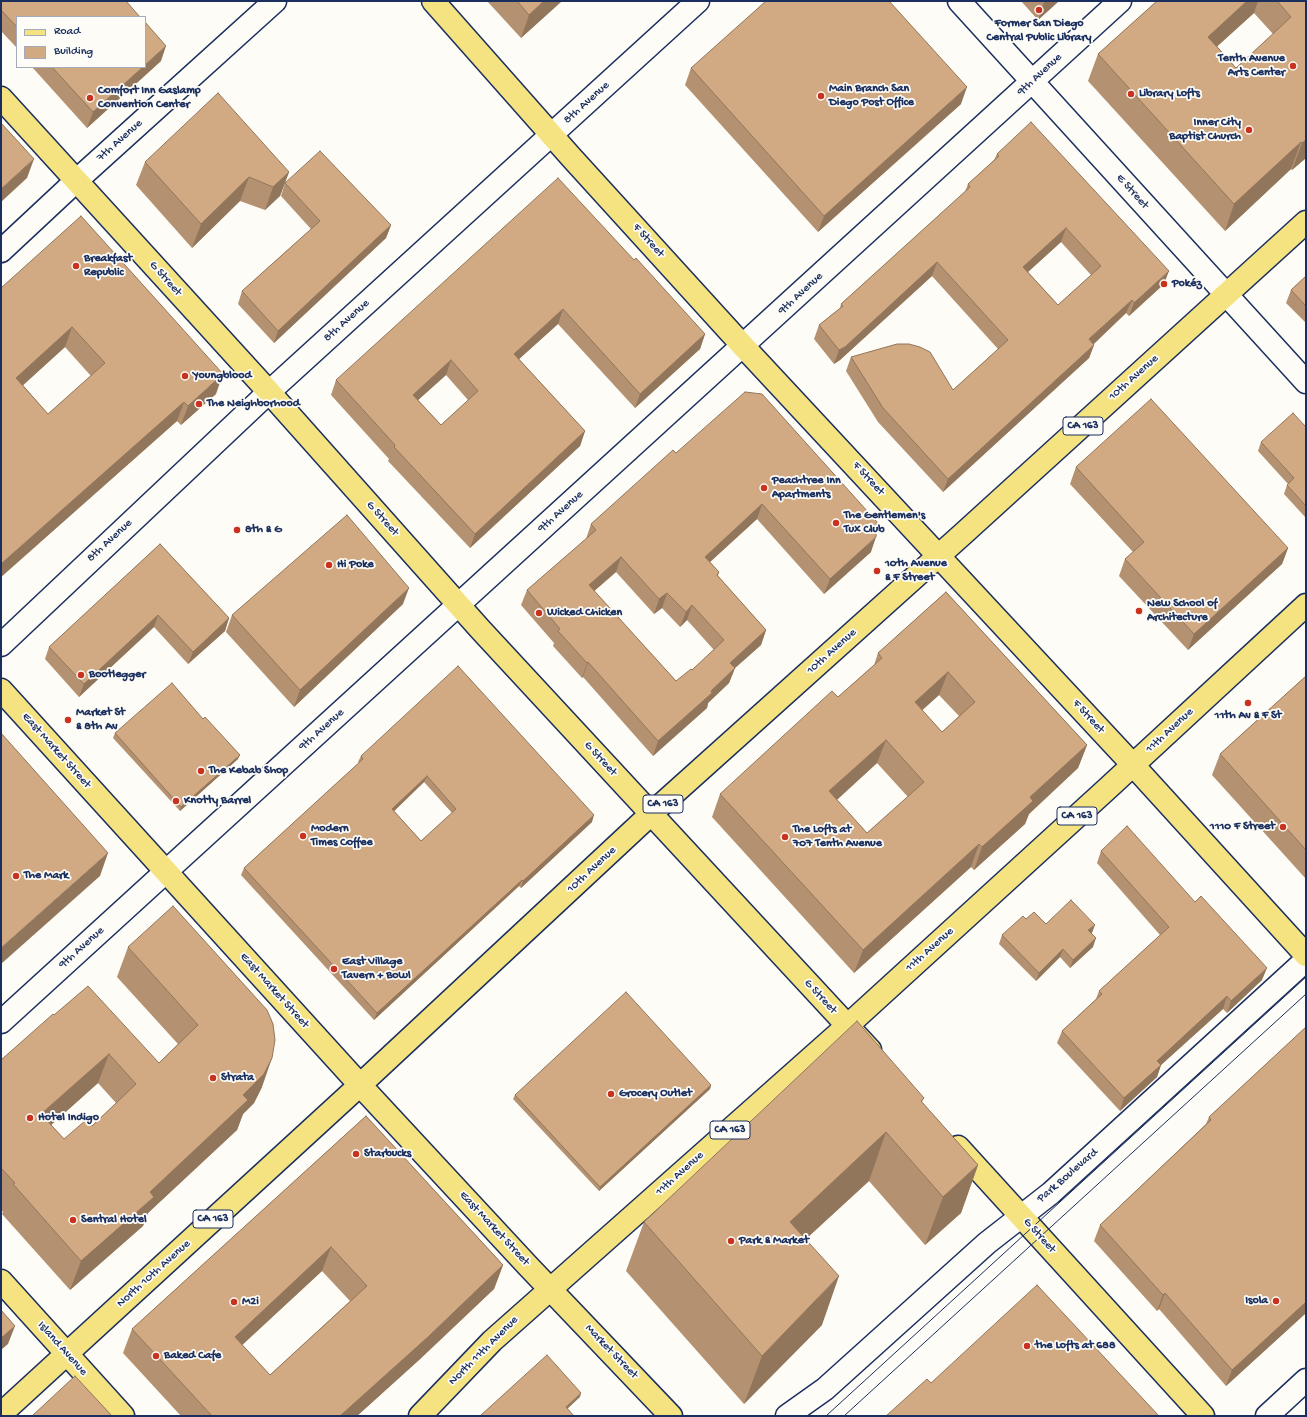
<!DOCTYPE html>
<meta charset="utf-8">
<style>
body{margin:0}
#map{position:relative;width:1307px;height:1417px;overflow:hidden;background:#fdfcf7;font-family:"Gochi Hand",sans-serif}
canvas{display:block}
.frame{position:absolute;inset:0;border:2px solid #1b2f5e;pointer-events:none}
.legend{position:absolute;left:16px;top:16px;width:130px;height:52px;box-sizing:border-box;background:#fdfcf7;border:1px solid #a3aaba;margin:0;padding:5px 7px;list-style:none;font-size:12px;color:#1b2f5e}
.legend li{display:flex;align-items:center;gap:8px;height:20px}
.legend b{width:20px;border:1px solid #a3aaba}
</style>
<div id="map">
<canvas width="1307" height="1417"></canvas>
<div class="frame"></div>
<ul class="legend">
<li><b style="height:5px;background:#f5e382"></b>Road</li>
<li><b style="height:11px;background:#d1a982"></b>Building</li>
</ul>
</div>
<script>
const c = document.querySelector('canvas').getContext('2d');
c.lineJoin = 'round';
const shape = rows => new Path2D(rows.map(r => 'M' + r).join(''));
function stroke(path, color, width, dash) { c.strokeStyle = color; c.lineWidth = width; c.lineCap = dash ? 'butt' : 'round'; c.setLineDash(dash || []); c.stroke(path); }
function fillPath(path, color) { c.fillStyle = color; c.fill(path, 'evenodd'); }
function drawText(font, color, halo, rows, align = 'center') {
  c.font = font + ' "Gochi Hand",sans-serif'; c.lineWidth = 3.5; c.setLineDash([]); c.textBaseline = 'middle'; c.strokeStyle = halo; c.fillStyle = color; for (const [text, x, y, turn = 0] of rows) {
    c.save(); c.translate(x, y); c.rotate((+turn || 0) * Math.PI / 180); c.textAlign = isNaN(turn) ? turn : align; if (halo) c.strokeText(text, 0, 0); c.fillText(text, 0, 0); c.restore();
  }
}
const minor = shape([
 [959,1,1306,382],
 [1,251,76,181,275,1],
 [1,645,269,392,698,1],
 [1,1022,1120,1],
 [787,1416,825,1389,987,1243,1051,1193,1306,960],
 [1267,1416,1306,1380]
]);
const major = shape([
 [433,1,571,157,743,346,1133,765,1306,955],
 [1,98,269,392,480,629,870,1050],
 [1,690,360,1085,528,1266,671,1416],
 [958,1147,1203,1416],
 [1,1281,123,1416],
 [1,1414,360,1085,651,814,964,533,1306,222],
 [420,1416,492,1341,847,1026,1108,788,1306,605]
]);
stroke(minor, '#1b2f5e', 25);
stroke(major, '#1b2f5e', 25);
stroke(minor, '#fdfcf7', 22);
stroke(major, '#f5e382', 22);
stroke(shape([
 [826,1416,1306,977],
 [844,1416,1306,994]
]), '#1b2f5e', 1);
fillPath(shape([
 [1,1,17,17,17,48,1,31],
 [487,1,562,1,521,38],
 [1021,1,1059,1,1038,20],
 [1157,1,1306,1,1306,158,1292,170,1291,169,1225,231,1088,81,1098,54],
 [1254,13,1273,34,1236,68,1217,46],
 [161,61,87,128,32,67,145,67],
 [691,68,961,104,818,232,685,85],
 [997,154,1164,284,1129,316,1126,313,1094,344,1094,345,1089,358,943,492,878,422,846,371,851,357,953,390,998,349,932,276,840,360,834,364,814,339,819,325,840,308,841,304,965,192,968,184,994,160],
 [1061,242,1091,275,1058,305,1028,272],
 [145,162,289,172,280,196,265,210,240,201,192,248,136,185],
 [285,183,391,225,386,238,274,343,238,304,242,291,311,229,281,196],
 [634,260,705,334,700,349,635,408,558,324,519,359,585,431,580,446,470,548,388,461,389,459,331,395,336,380],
 [446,375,468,400,441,425,418,400],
 [1306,276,1306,323,1286,303,1291,290],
 [1,288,216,394,181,425,177,421,1,577],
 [65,347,91,376,48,414,23,385],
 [1306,427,1306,518,1284,494,1287,485,1288,484,1258,451,1261,442],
 [676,453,871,552,824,594,757,519,710,562,719,572,718,576,766,630,761,645,735,668,729,683,708,703,707,708,653,756,583,677,582,678,553,646,554,643,521,605,527,590,586,539,591,524],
 [616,572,654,614,662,608,680,627,687,620,714,650,692,670,676,681,594,591],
 [1076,467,1288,548,1282,564,1188,650,1119,576,1125,559,1133,552,1070,484],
 [160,544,229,618,225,631,188,664,154,627,79,697,45,659,49,647],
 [946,592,1087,745,1078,768,1029,814,1025,824,974,870,971,867,854,973,712,817,720,794,838,697,874,665,878,653],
 [939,695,959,716,942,732,922,710],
 [877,763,908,797,867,833,837,800],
 [403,604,294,707,226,632,232,615],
 [1306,676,1306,879,1212,775,1220,754],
 [203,719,238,759,180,811,113,738,115,733],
 [361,756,592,822,521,888,519,886,374,1020,241,875,244,868,359,763,358,762],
 [424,782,452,813,421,841,394,811],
 [1101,851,1262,980,1227,1013,1223,1009,1161,1065,1157,1077,1120,1111,1057,1043,1062,1031,1096,999,1099,991,1160,935,1097,863],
 [1026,919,1046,924,1091,934,1093,947,1070,968,1060,957,1036,981,999,944,1002,935],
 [128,947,262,1087,254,1103,243,1114,237,1130,148,1213,143,1226,70,1290,2,1214,3,1212,1,1209,1,1060,54,1015,159,1063,178,1044,117,977],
 [98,1083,116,1103,92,1126,64,1139,51,1125],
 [1306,1027,1306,1313,1226,1386,1159,1309,1157,1311,1094,1241,1100,1225,1206,1124,1209,1117],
 [711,1085,710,1089,599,1191,513,1099,515,1095],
 [924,1098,922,1102,978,1165,961,1213,925,1245,869,1181,806,1239,822,1325,744,1404,626,1271,644,1222],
 [366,1116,503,1265,494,1289,419,1360,357,1416,181,1416,123,1353,132,1329],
 [322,1271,350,1301,270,1375,242,1345]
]), '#b49170');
fillPath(shape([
 [544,1,562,1,521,38,529,15],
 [1045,1,1059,1,1038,20,1044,2],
 [1247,1,1258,1,1254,13,1199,63,1208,37],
 [166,46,161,61,87,128,93,112,143,67,145,67,145,65],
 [967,87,961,104,818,232,824,216],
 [1306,140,1306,158,1292,170,1302,143],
 [1301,142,1291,169,1225,231,1234,204],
 [34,159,27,178,1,202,1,189],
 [289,172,280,196,265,210,273,187],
 [249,177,240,201,192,248,201,224],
 [391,225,386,238,274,343,278,331],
 [1066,228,1061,242,1018,281,1023,267],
 [937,262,932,276,840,360,834,364,839,350],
 [1169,271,1164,284,1129,316,1134,303],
 [1132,300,1126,313,1084,353,1089,339],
 [563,309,558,324,508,369,514,354],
 [72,327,65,347,9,398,16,378],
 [705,334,700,349,635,408,640,394],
 [1094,345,1089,358,943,492,948,479],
 [451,360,446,375,407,410,413,395],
 [223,374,216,394,181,425,188,406],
 [184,402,177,421,1,577,1,564],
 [585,431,580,446,470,548,475,534],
 [762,504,757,519,699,572,705,557],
 [876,537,871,552,824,594,830,579],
 [1288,548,1282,564,1188,650,1194,634],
 [621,557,616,572,584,600,589,585],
 [409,588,403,604,294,707,300,690],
 [667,593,662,608,654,614,659,599],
 [692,605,687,620,680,627,686,612],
 [158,615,154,627,79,697,84,684],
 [229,618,225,631,188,664,193,652],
 [766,630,761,645,735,668,729,683,708,703,707,708,653,756,658,741,711,691,730,663],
 [588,662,583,677,582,678,587,663],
 [948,672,939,695,906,725,915,702],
 [886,740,877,763,821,814,829,791],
 [1087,745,1078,768,1029,814,1025,824,974,870,982,847,1030,797],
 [240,755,238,759,180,811,181,807],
 [427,776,424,782,389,816,392,809],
 [594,815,592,822,521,888,523,881],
 [979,844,971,867,854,973,863,950],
 [108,853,100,876,1,964,1,948],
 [522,880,519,886,374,1020,377,1013],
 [1095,925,1092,933,1085,939,1088,930],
 [1096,938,1093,947,1070,968,1073,960],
 [1063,949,1060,957,1036,981,1039,973],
 [1267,968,1262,980,1227,1013,1231,1001],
 [1227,996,1223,1009,1161,1065,1157,1077,1120,1111,1124,1098,1157,1061],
 [109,1054,98,1083,31,1143,41,1114],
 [272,1058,262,1087,254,1103,243,1114,237,1130,148,1213,143,1226,70,1290,81,1261,150,1192,243,1095],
 [711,1085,710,1089,599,1191,600,1187],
 [886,1132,869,1181,772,1270,790,1222],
 [978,1165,961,1213,925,1245,943,1197],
 [331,1247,322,1271,226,1360,235,1337],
 [503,1265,494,1289,419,1360,357,1416,340,1416],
 [839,1276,822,1325,744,1404,762,1356],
 [1165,1293,1159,1309,1157,1311,1163,1295],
 [1306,1302,1306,1313,1226,1386,1232,1370],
 [15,1326,8,1344,1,1350,1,1338],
 [581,1393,580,1397,565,1411,566,1407]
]), '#92765b');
const building = shape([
 [1,1,126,1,140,17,17,17,17,27,1,10,1,1],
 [517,1,544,1,529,15,517,1],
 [766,1,889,1,967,87,824,216,691,68,766,1],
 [1157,1,1247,1,1208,37,1236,68,1291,17,1277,1,1306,1,1306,140,1302,143,1301,142,1234,204,1098,54,1157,1],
 [145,22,166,46,145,65,145,22],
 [52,67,143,67,93,112,52,67],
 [218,93,289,172,273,187,249,177,201,224,145,162,218,93],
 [1031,122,1169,271,1134,303,1132,300,1089,339,1094,345,948,479,883,408,851,357,897,344,909,344,920,347,930,352,953,390,1008,340,937,262,845,347,839,350,819,325,843,306,841,304,970,187,968,184,999,156,997,154,1031,122],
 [1066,228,1101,266,1058,305,1023,267,1066,228],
 [1,123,34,159,1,189,1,123],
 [320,151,391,225,278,331,242,291,320,221,285,183,320,151],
 [558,178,634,260,636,258,705,334,640,394,563,309,514,354,585,431,475,534,394,447,395,445,336,380,558,178],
 [451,360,478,391,441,425,413,395,451,360],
 [81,216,223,374,188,406,184,402,1,564,1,288,81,216],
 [72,327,105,363,48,414,16,378,72,327],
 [1306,276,1306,306,1291,290,1306,276],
 [745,392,762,394,877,522,876,537,830,579,762,504,705,557,719,572,717,575,766,630,730,663,735,668,711,691,712,693,658,741,588,662,587,663,558,631,560,629,527,590,596,530,591,524,673,450,676,453,745,392],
 [621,557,659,599,667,593,686,612,692,605,724,640,692,670,691,669,676,681,589,585,621,557],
 [1151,399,1288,548,1194,634,1125,559,1144,542,1076,467,1151,399],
 [1293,413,1306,427,1306,506,1287,485,1294,478,1261,442,1293,413],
 [347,515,409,588,300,690,232,615,347,515],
 [160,544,229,618,193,652,158,615,84,684,49,647,160,544],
 [946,592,1087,745,1030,797,1033,801,982,847,979,844,863,950,720,794,832,691,838,697,882,658,878,653,946,592],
 [948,672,975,702,942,732,915,702,948,672],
 [886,740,924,782,867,833,829,791,886,740],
 [458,666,594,815,523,881,522,880,377,1013,244,868,363,759,361,756,458,666],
 [427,776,456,809,421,841,392,809,427,776],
 [1306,676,1306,850,1220,754,1306,676],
 [172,683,203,719,205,717,240,755,181,807,115,733,172,683],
 [1,733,108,853,1,948,1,733],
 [1127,826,1195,902,1201,896,1267,968,1231,1001,1227,996,1157,1061,1161,1065,1124,1098,1062,1031,1102,994,1099,991,1169,927,1101,851,1127,826],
 [1071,900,1095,925,1088,930,1096,938,1073,960,1063,949,1039,973,1002,935,1023,916,1026,919,1034,912,1046,924,1071,900],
 [173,906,267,1010,273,1024,275,1040,272,1058,264,1074,243,1095,248,1100,150,1192,154,1197,81,1261,13,1184,15,1183,1,1168,1,1060,53,1014,54,1015,88,986,159,1063,198,1025,128,947,173,906],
 [109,1054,136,1084,92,1126,86,1120,64,1139,41,1114,109,1054],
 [626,992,711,1085,600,1187,515,1095,626,992],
 [857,1021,924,1098,921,1101,978,1165,943,1197,886,1132,790,1222,839,1276,762,1356,644,1222,857,1021],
 [1306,1027,1306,1302,1232,1370,1165,1293,1163,1295,1100,1225,1211,1120,1209,1117,1306,1027],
 [366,1116,503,1265,428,1337,340,1416,212,1416,132,1329,366,1116],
 [331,1247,367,1286,270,1375,235,1337,331,1247],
 [1037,1285,1159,1416,886,1416,927,1379,931,1383,1037,1285],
 [1,1310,15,1326,1,1338,1,1310],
 [547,1355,581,1393,566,1407,574,1416,480,1416,547,1355],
 [75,1376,112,1416,32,1416,75,1376]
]);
fillPath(building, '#d1a982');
stroke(building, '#92765b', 1);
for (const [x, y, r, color] of [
 [1039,10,4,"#c8321e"],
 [1293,66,4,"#c8321e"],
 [1131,94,4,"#c8321e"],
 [821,96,4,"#c8321e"],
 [90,98,4,"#c8321e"],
 [1249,130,4,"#c8321e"],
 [76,266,4,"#c8321e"],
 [1164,284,4,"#c8321e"],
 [185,376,4,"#c8321e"],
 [199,404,4,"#c8321e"],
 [764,488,4,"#c8321e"],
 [836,523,4,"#c8321e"],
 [237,530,4,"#c8321e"],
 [329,565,4,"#c8321e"],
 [877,571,4,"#c8321e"],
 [1139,611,4,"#c8321e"],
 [539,613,4,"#c8321e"],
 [81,675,4,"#c8321e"],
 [1248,703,4,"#c8321e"],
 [68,720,4,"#c8321e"],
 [201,771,4,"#c8321e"],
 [176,801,4,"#c8321e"],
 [1283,827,4,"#c8321e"],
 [303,836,4,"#c8321e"],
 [785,837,4,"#c8321e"],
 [16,876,4,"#c8321e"],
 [334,969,4,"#c8321e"],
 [213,1078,4,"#c8321e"],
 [611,1094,4,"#c8321e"],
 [30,1118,4,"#c8321e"],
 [356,1154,4,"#c8321e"],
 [73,1220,4,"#c8321e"],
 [731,1241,4,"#c8321e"],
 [1276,1301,4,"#c8321e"],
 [234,1302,4,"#c8321e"],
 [1027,1346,4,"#c8321e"],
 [156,1356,4,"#c8321e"]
]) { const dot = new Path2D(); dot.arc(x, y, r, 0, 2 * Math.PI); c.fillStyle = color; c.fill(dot); stroke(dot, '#fdfcf7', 1.5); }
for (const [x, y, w] of [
 [1083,426,40],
 [663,804,40],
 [1077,816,40],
 [730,1130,40],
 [213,1219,40]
]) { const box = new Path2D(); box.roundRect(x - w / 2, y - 9, w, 18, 3); c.fillStyle = '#fdfcf7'; c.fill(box); stroke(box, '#1b2f5e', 1); }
drawText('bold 11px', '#1b2f5e', null, [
 ["CA 163",1083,426],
 ["CA 163",663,804],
 ["CA 163",1077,816],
 ["CA 163",730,1130],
 ["CA 163",213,1219]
]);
drawText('bold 12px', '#1b2f5e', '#fdfcf7', [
 ["Former San Diego",1039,24,"center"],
 ["Central Public Library",1039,38,"center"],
 ["Tenth Avenue",1285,59,"right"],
 ["Arts Center",1285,73,"right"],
 ["Main Branch San",829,89],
 ["Diego Post Office",829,103],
 ["Comfort Inn Gaslamp",98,91],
 ["Convention Center",98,105],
 ["Library Lofts",1139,94],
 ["Inner City",1241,123,"right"],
 ["Baptist Church",1241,137,"right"],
 ["Breakfast",84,259],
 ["Republic",84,273],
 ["Pokéz",1172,284],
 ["Youngblood",193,376],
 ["The Neighborhood",207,404],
 ["Peachtree Inn",772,481],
 ["Apartments",772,495],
 ["The Gentlemen's",844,516],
 ["Tux Club",844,530],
 ["8th & G",245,530],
 ["10th Avenue",885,564],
 ["& F Street",885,578],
 ["Hi Poke",337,565],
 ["New School of",1147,604],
 ["Architecture",1147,618],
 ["Wicked Chicken",547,613],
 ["Bootlegger",89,675],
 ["Market St",76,713],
 ["& 8th Av",76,727],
 ["11th Av & F St",1248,716,"center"],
 ["The Kebab Shop",209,771],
 ["Knotty Barrel",184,801],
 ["1110 F Street",1275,827,"right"],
 ["Modern",311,829],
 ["Times Coffee",311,843],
 ["The Lofts at",793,830],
 ["707 Tenth Avenue",793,844],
 ["The Mark",24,876],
 ["East Village",342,962],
 ["Tavern + Bowl",342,976],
 ["Strata",221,1078],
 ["Grocery Outlet",619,1094],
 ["Hotel Indigo",38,1118],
 ["Starbucks",364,1154],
 ["Sentral Hotel",81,1220],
 ["Park & Market",739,1241],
 ["Isola",1268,1301,"right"],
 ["M2i",242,1302],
 ["the Lofts at 688",1035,1346],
 ["Baked Cafe",164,1356]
], 'left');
drawText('12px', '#1b2f5e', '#fdfcf7', [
 ["9th Avenue",1040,75,-43],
 ["8th Avenue",587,103,-42],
 ["7th Avenue",120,141,-42],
 ["E Street",1132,192,48],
 ["F Street",648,241,48],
 ["G Street",165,279,48],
 ["9th Avenue",801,294,-43],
 ["8th Avenue",347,321,-42],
 ["10th Avenue",1134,378,-42],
 ["F Street",868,479,47],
 ["9th Avenue",561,512,-42],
 ["G Street",382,519,48],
 ["8th Avenue",110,541,-43],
 ["10th Avenue",832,652,-42],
 ["F Street",1088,717,47],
 ["9th Avenue",322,730,-42],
 ["11th Avenue",1170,731,-43],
 ["East Market Street",56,751,48],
 ["G Street",600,759,47],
 ["10th Avenue",592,870,-43],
 ["9th Avenue",82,948,-42],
 ["11th Avenue",930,950,-42],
 ["East Market Street",274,991,48],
 ["G Street",820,997,47],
 ["11th Avenue",680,1174,-42],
 ["Park Boulevard",1068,1176,-41],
 ["East Market Street",494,1229,47],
 ["G Street",1039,1236,48],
 ["North 10th Avenue",154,1274,-42],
 ["Island Avenue",62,1349,48],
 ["North 11th Avenue",484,1351,-45],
 ["Market Street",611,1352,46]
]);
</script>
